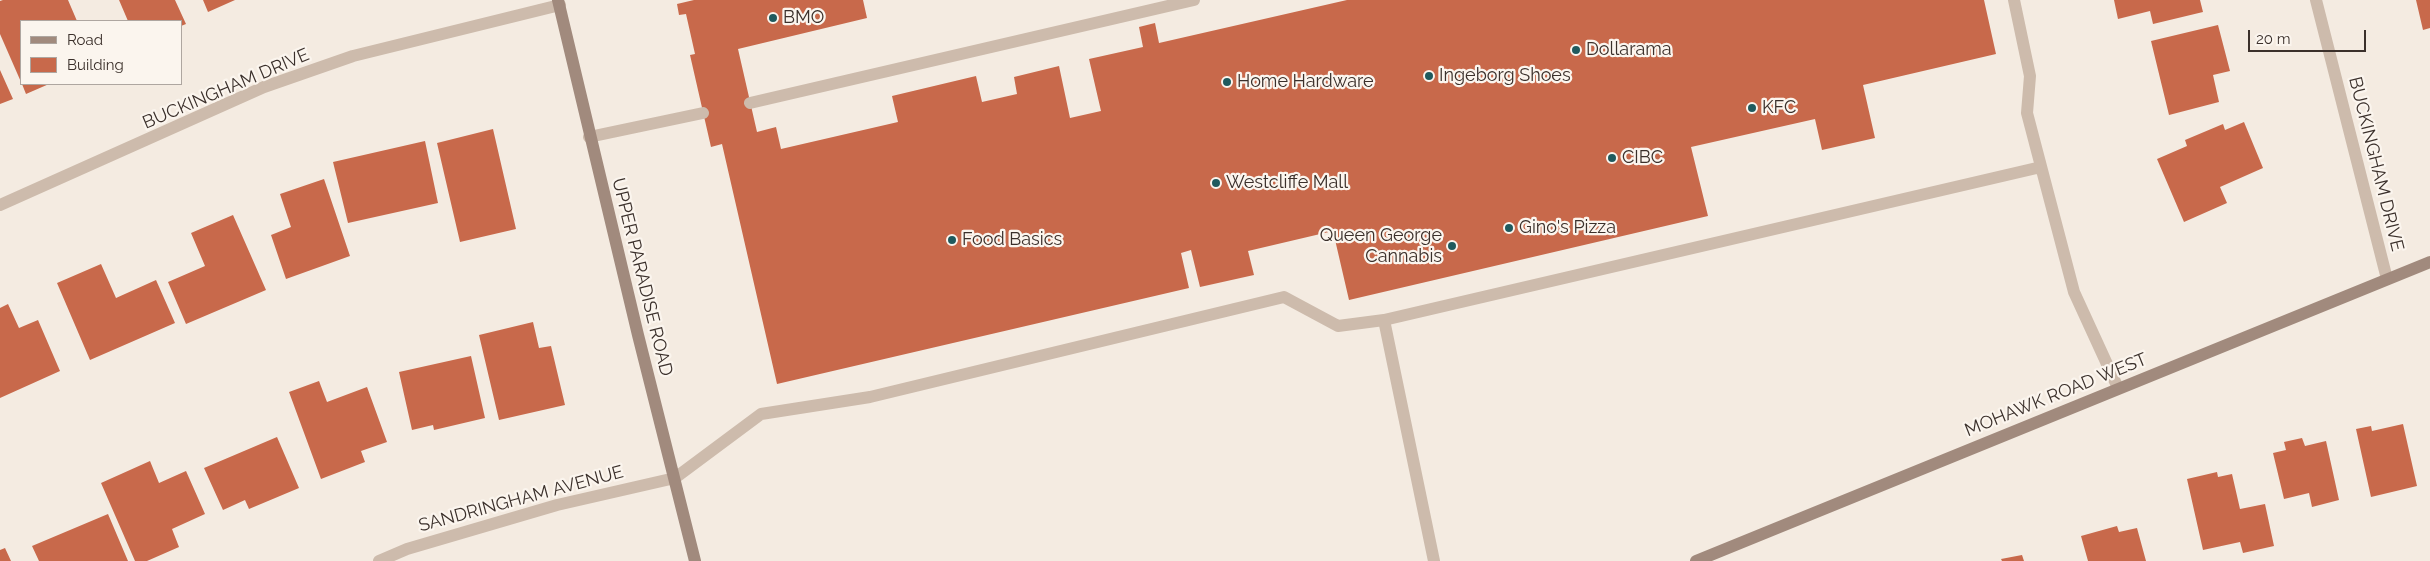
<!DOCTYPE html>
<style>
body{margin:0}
#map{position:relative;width:2430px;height:561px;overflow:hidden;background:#f4ebe1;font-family:Raleway,sans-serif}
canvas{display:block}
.legend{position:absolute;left:20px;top:20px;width:162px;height:65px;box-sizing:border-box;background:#fbf5ee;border:1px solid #aea6a0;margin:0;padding:6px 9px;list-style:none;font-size:15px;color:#3b302b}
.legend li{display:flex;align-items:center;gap:10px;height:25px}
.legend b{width:25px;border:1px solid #aea6a0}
.scale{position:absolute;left:2248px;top:30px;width:118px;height:22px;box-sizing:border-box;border:2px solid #3b302b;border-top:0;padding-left:6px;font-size:15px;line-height:18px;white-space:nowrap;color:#3b302b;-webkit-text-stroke:4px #fbf5ee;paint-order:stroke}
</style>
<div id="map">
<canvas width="2430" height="561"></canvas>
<ul class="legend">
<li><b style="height:6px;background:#a18a7d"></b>Road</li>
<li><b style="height:14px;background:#c8694b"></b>Building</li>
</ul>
<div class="scale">20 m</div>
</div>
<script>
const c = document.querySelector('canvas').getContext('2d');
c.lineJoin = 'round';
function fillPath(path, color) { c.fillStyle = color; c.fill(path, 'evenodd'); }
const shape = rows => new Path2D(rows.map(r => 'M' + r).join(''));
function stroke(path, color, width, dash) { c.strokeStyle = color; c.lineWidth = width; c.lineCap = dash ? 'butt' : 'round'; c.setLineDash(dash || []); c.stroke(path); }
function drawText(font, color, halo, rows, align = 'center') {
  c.font = font + ' Raleway,sans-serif'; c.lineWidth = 4.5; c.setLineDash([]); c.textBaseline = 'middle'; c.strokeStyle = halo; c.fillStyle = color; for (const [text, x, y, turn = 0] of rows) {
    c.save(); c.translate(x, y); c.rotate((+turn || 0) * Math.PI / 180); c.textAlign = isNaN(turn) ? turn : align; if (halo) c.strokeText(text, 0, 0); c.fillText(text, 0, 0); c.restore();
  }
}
fillPath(shape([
 [3,0,68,0,77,21,21,21,21,82,0,34,0,1],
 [119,0,175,0,186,24,181,26,181,21,128,21],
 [203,0,235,0,208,12],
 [694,0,863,0,867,18,738,49,757,132,776,127,781,149,898,122,892,96,976,76,982,102,1017,94,1014,77,1059,66,1070,118,1101,111,1089,59,1143,47,1139,27,1155,23,1159,43,1347,0,1984,0,1996,54,1863,85,1875,138,1822,150,1815,119,1691,147,1708,216,1349,300,1333,231,1248,251,1254,275,1200,287,1191,250,1181,253,1189,288,777,384,722,144,711,147,690,55,695,54,686,14,679,15,677,4],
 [2114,0,2200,0,2203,12,2153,24,2150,11,2118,19],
 [2416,0,2430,0,2430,28,2423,30],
 [2218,25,2230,71,2213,75,2219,102,2169,115,2151,41],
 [0,70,13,99,0,104],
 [22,84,49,84,26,94],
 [2244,122,2263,168,2220,187,2227,203,2184,222,2157,159,2187,146,2185,140,2223,124,2225,130],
 [493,129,516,229,460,242,437,143],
 [425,141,438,203,348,223,333,162],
 [324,179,350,256,286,279,271,235,291,227,280,194],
 [233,215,266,290,186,324,168,282,205,266,191,233],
 [101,264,116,298,156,280,175,323,90,360,57,283],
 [8,304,19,328,38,320,60,371,0,398,0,308],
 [533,322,539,348,551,346,565,405,499,420,479,335],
 [471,356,485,418,434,430,433,425,412,430,399,372],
 [319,381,327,402,367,387,387,442,361,451,365,462,321,479,289,392],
 [2403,424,2417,486,2371,497,2356,429,2371,426,2372,431],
 [277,437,299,488,249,509,245,500,223,510,204,468],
 [2302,438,2305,446,2326,441,2339,500,2312,507,2309,493,2284,499,2273,453,2286,450,2284,442],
 [150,461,159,483,186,471,205,514,172,529,179,547,147,561,135,561,101,483],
 [2217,472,2218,477,2232,474,2240,509,2265,504,2274,546,2243,553,2240,542,2203,550,2187,479],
 [108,514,128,561,39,561,32,546],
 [2117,526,2119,532,2137,528,2146,561,2088,561,2081,536],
 [5,548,11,561,0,561,0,550],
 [2022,555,2024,561,2002,561,2001,559]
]), '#c8694b');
stroke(shape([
 [2014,0,2030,76,2027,113,2074,292,2118,388],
 [750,103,1194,0],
 [589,137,703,113],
 [1384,320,1434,561],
 [675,478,761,414,870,397,1284,297,1338,326,1384,320,2041,167]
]), '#cdbbac', 12);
stroke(shape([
 [2316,0,2387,279],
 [0,205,264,87,353,56,560,5],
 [379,561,407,549,557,505,675,478]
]), '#cdbbac', 12);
stroke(shape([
 [558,0,638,335,695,561],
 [1696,561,2430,262]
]), '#a18a7d', 12);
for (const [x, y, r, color] of [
 [773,18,5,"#1f5a5e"],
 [1576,50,5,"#1f5a5e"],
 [1429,76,5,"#1f5a5e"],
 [1227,82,5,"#1f5a5e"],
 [1752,108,5,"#1f5a5e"],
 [1612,158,5,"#1f5a5e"],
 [1216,183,5,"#1f5a5e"],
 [1509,228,5,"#1f5a5e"],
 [952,240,5,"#1f5a5e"],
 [1452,246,5,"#1f5a5e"]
]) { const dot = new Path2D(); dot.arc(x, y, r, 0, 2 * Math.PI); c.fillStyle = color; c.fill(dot); stroke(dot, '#fbf5ee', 2); }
drawText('18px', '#3b302b', '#fbf5ee', [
 ["BMO",783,18],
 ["Dollarama",1586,50],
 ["Ingeborg Shoes",1439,76],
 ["Home Hardware",1237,82],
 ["KFC",1762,108],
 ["CIBC",1622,158],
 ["Westcliffe Mall",1226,183],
 ["Gino's Pizza",1519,228],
 ["Queen George",1442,236,"right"],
 ["Cannabis",1442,257,"right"],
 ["Food Basics",962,240]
], 'left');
drawText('18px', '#3b302b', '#fbf5ee', [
 ["BUCKINGHAM DRIVE",226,89,-23],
 ["BUCKINGHAM DRIVE",2376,164,76],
 ["UPPER PARADISE ROAD",642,277,76],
 ["MOHAWK ROAD WEST",2056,395,-22],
 ["SANDRINGHAM AVENUE",521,499,-15]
]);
</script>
